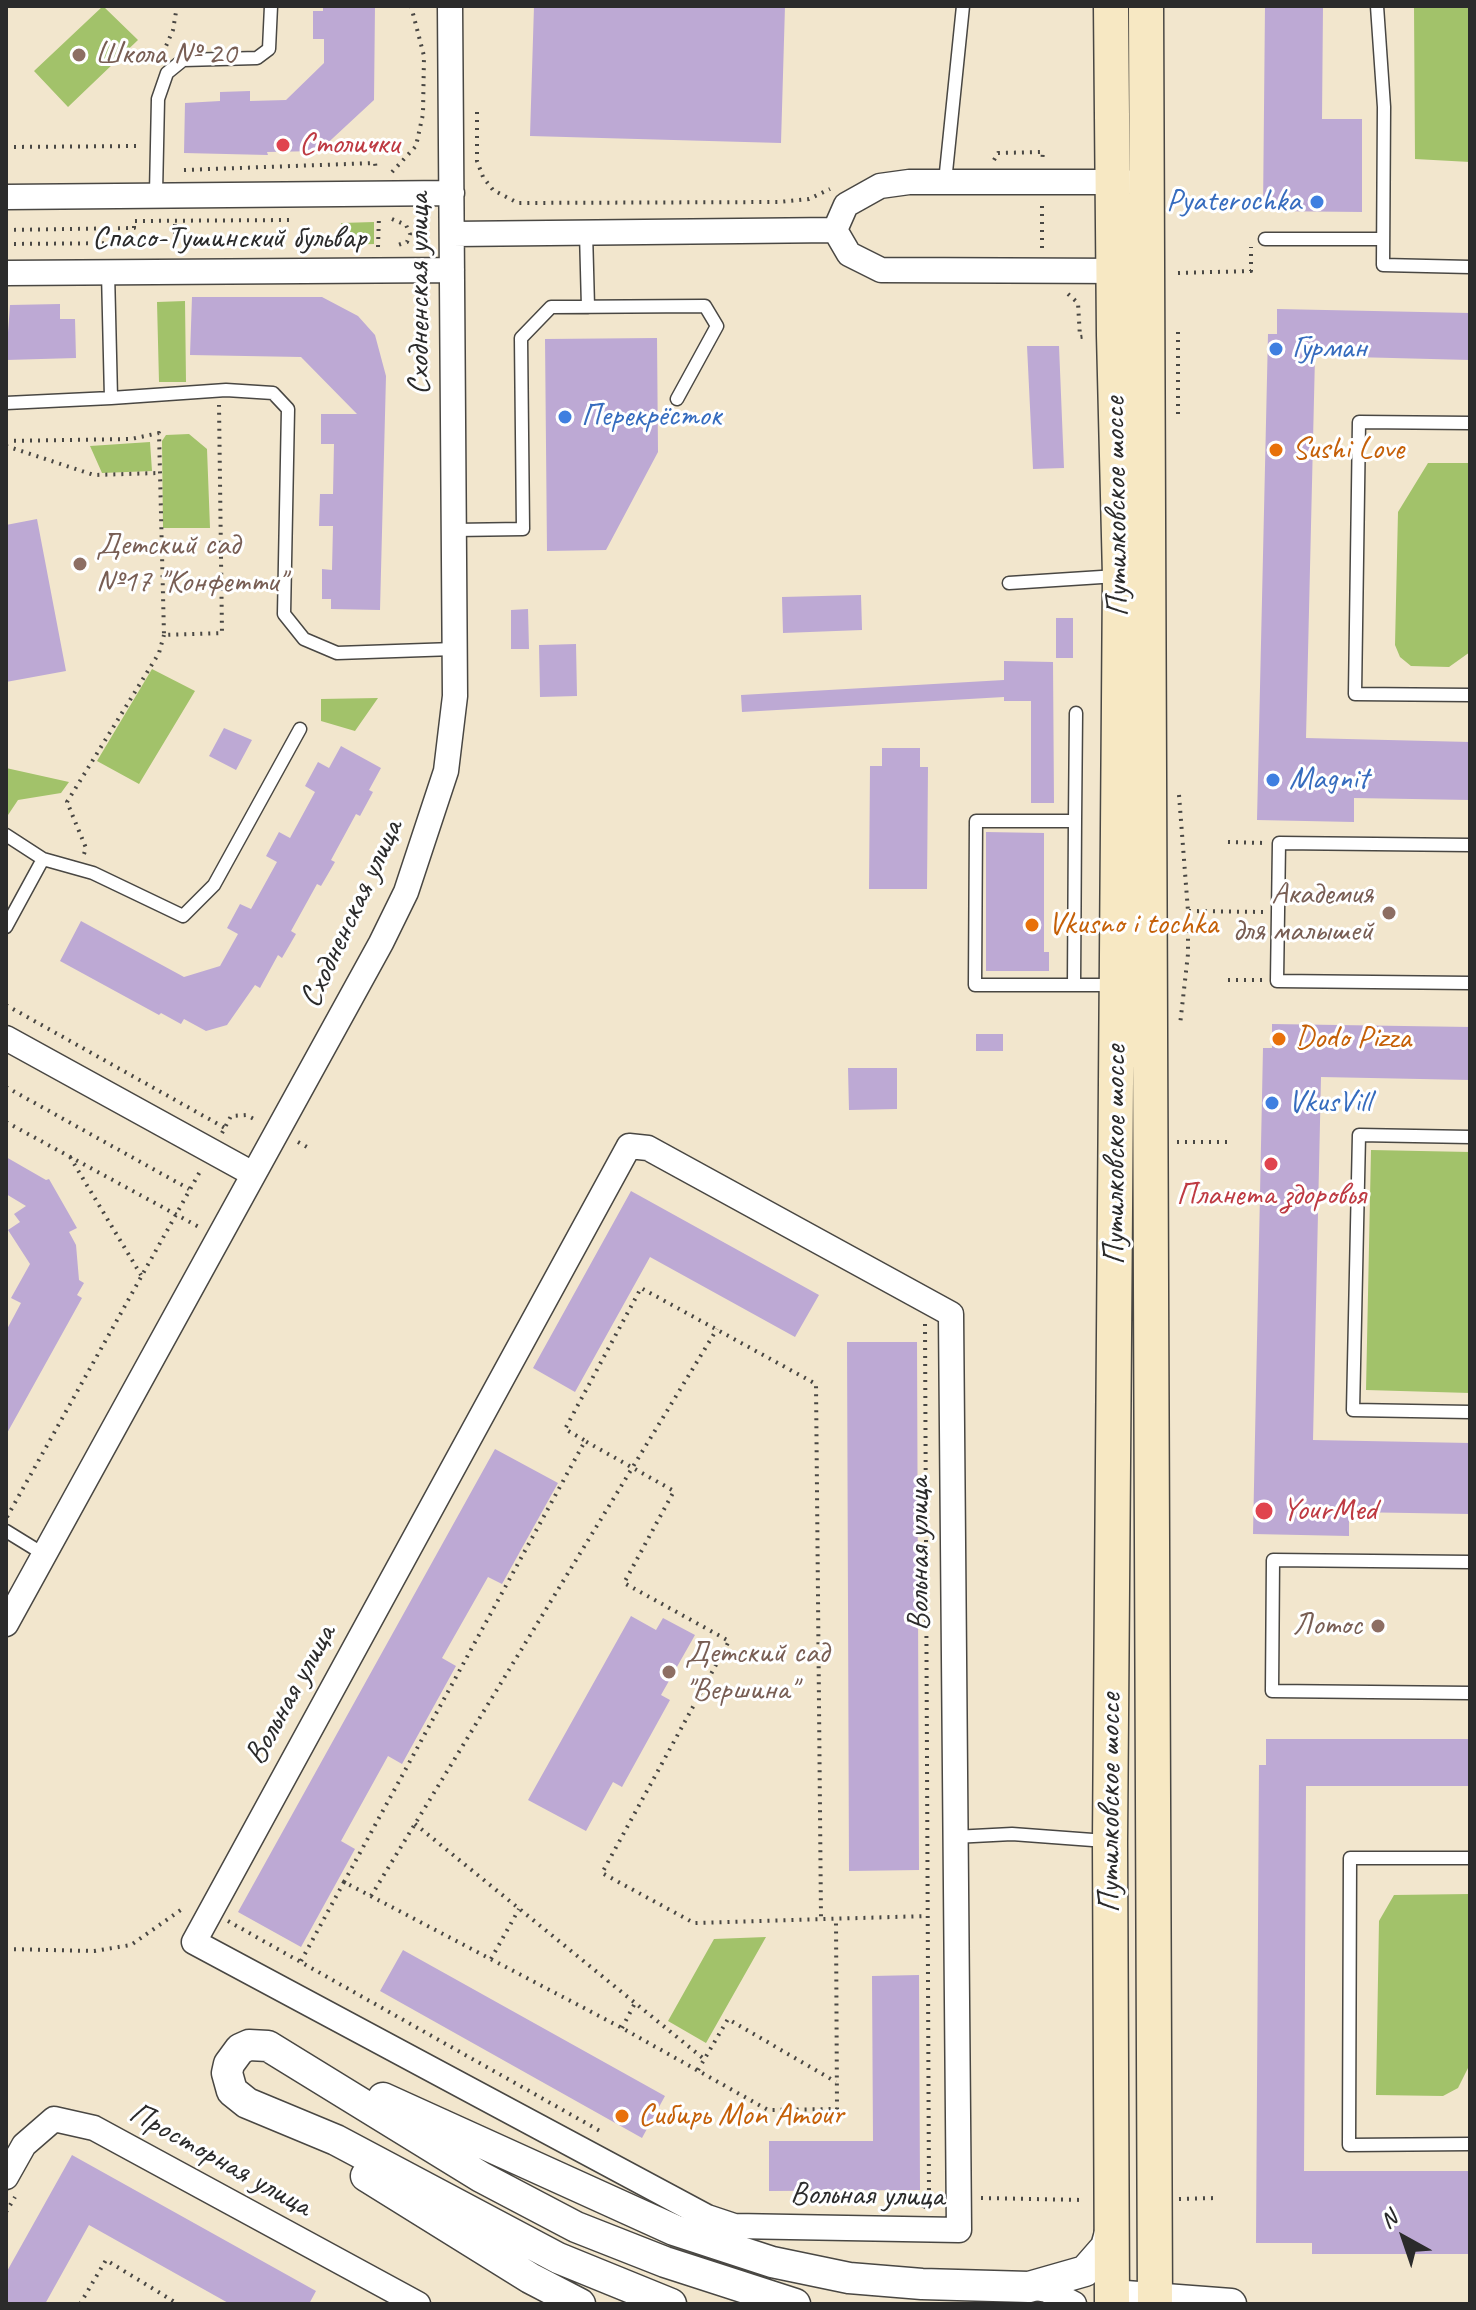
<!DOCTYPE html>
<meta charset="utf-8">
<style>
body{margin:0}
#map{position:relative;width:1476px;height:2310px;overflow:hidden;background:#f2e6cd;font-family:Caveat,sans-serif}
canvas{display:block}
.frame{position:absolute;inset:0;border:8px solid #2b2b2b;pointer-events:none}
.north{position:absolute;left:1364px;top:2198px;width:80px;height:80px;-webkit-text-stroke:6px #fff;paint-order:stroke;rotate:320deg;font-size:22px;font-weight:700;line-height:32px;text-align:center;color:#2b2b2b}
.north::after{content:'';display:block;margin:auto;width:28px;height:36px;background:#2b2b2b;clip-path:polygon(50% 0,100% 100%,50% 72%,0 100%)}
</style>
<div id="map">
<canvas width="1476" height="2310"></canvas>
<div class="frame"></div>
<div class="north">N</div>
</div>
<script>
const c = document.querySelector('canvas').getContext('2d');
c.lineJoin = 'round';
function fillPath(path, color) { c.fillStyle = color; c.fill(path, 'evenodd'); }
const shape = rows => new Path2D(rows.map(r => 'M' + r).join(''));
function stroke(path, color, width, dash) { c.strokeStyle = color; c.lineWidth = width; c.lineCap = dash ? 'butt' : 'round'; c.setLineDash(dash || []); c.stroke(path); }
function drawText(font, color, halo, rows, align = 'center') {
  c.font = font + ' Caveat,sans-serif'; c.lineWidth = 6; c.setLineDash([]); c.textBaseline = 'middle'; c.strokeStyle = halo; c.fillStyle = color; for (const [text, x, y, turn = 0] of rows) {
    c.save(); c.translate(x, y); c.rotate((+turn || 0) * Math.PI / 180); c.textAlign = isNaN(turn) ? turn : align; if (halo) c.strokeText(text, 0, 0); c.fillText(text, 0, 0); c.restore();
  }
}
fillPath(shape([
 [103,6,138,40,68,107,34,71],
 [1414,6,1470,6,1470,162,1415,159],
 [374,222,374,244,341,245,341,223],
 [185,301,186,382,159,382,157,302],
 [189,434,207,449,210,528,163,528,162,441,166,435],
 [150,442,152,471,102,473,90,446],
 [1428,463,1470,463,1470,652,1449,667,1411,666,1400,657,1395,645,1398,512],
 [152,669,195,691,139,784,97,761],
 [378,698,355,731,321,721,321,699],
 [6,768,69,782,61,793,18,800,6,818],
 [1371,1150,1470,1152,1470,1393,1366,1390],
 [1470,1894,1470,2064,1458,2088,1443,2096,1376,2095,1379,1921,1394,1895],
 [766,1937,706,2043,668,2021,714,1939]
]), '#a2c26a');
fillPath(shape([
 [323,6,375,6,374,100,319,151,267,152,268,155,184,153,185,103,220,101,220,92,250,91,250,101,286,100,324,63,324,39,313,39,313,11,323,11],
 [534,6,785,6,781,143,530,136],
 [1265,6,1323,6,1322,119,1362,119,1362,212,1263,211],
 [192,297,322,297,358,316,375,335,386,376,380,610,331,609,331,599,322,599,322,569,332,570,333,526,319,526,320,494,333,494,334,444,321,444,321,414,357,414,301,357,190,355],
 [60,304,60,319,75,319,76,358,6,360,10,305],
 [1277,309,1470,313,1470,360,1315,356,1306,738,1470,742,1470,800,1354,798,1354,822,1257,820,1268,334,1277,334],
 [657,338,658,452,606,550,547,551,545,339],
 [1027,346,1059,346,1064,468,1033,469],
 [37,519,66,671,6,682,6,525],
 [861,595,862,630,783,633,782,597],
 [528,609,529,649,511,649,511,610],
 [1056,618,1073,618,1073,658,1056,658],
 [576,644,577,696,540,697,539,645],
 [1004,661,1053,662,1054,803,1031,803,1031,701,1004,701,1004,697,742,712,741,695,1004,680],
 [224,728,252,740,236,770,209,756],
 [341,746,381,768,369,790,373,792,360,816,356,814,331,860,335,862,321,886,317,884,291,931,296,934,282,958,278,955,260,988,255,985,227,1025,206,1031,184,1019,181,1024,161,1013,159,1015,60,961,81,921,184,977,220,966,238,934,227,928,240,904,251,909,277,862,266,856,279,832,290,838,315,792,305,786,318,762,329,768],
 [882,748,920,748,920,767,928,767,927,889,869,889,870,766,882,766],
 [986,832,1044,833,1044,952,1049,952,1049,971,986,971],
 [1272,1024,1470,1027,1470,1080,1321,1077,1313,1440,1470,1443,1470,1514,1349,1512,1349,1536,1253,1534,1263,1048,1272,1048],
 [976,1034,1003,1034,1003,1051,976,1051],
 [848,1068,897,1068,897,1109,849,1110],
 [6,1157,46,1180,49,1179,77,1228,69,1232,76,1245,79,1280,84,1283,77,1295,82,1298,6,1435,6,1331,21,1303,11,1298,30,1264,8,1230,20,1222,14,1214,26,1206,6,1194],
 [631,1191,819,1295,795,1337,650,1257,575,1392,533,1368],
 [847,1342,917,1342,919,1870,849,1871],
 [495,1449,558,1483,502,1584,488,1577,442,1658,456,1666,402,1764,388,1756,341,1841,355,1849,301,1947,238,1912],
 [631,1616,656,1630,663,1618,695,1635,661,1695,670,1700,622,1787,613,1782,586,1831,528,1800],
 [1266,1739,1470,1739,1470,1786,1306,1786,1304,2171,1470,2171,1470,2254,1312,2254,1312,2243,1256,2243,1259,1765,1266,1765],
 [403,1950,665,2096,642,2138,380,1991],
 [919,1975,920,2190,769,2191,769,2141,873,2141,872,1976],
 [72,2155,316,2291,309,2304,230,2304,89,2225,45,2304,6,2304,6,2273]
]), '#bda9d4');
const service = shape([
 [1377,6,1384,107,1383,265,1470,267],
 [945,182,963,6],
 [156,193,158,99,167,73,183,60,257,58,269,49,271,6],
 [586,232,588,307],
 [1265,239,1383,239],
 [111,398,226,390,273,393,288,409,284,614,304,639,337,653,454,649],
 [6,403,111,398,108,272],
 [1470,423,1359,422,1355,694,1470,695],
 [454,530,523,529,521,338,551,307,705,306,717,326,677,399],
 [1009,583,1117,576],
 [1076,713,1075,821,976,821,975,985,1114,985],
 [6,835,43,859,6,927],
 [1470,845,1279,843,1277,981,1470,983],
 [43,859,93,873,183,916,214,885,300,729],
 [1074,985,1075,821],
 [1470,1137,1359,1135,1353,1410,1470,1412],
 [6,1531,45,1555],
 [1470,1562,1273,1560,1272,1691,1470,1693],
 [954,1837,1012,1834,1106,1841],
 [1470,1858,1350,1858,1349,2145,1470,2144]
]);
const minor = shape([
 [1126,182,909,182,880,186,846,205,835,230,849,254,881,270,1128,271],
 [6,197,452,193],
 [453,234,835,230],
 [6,273,452,270],
 [6,1038,253,1174],
 [629,1146,648,1148,951,1314,959,2230,734,2226,707,2217,194,1942,629,1146],
 [6,1624,381,943,406,892,446,771,455,696,450,6],
 [6,2177,24,2145,54,2119,94,2128,418,2304],
 [1029,2287,1047,2290,1074,2304]
]);
const tertiary = shape([
 [383,2098,674,2230,772,2262,849,2278,922,2284,1029,2287,1085,2271,1106,2247,1111,2229],
 [366,2176,530,2278,580,2304],
 [1112,2295,1231,2304],
 [671,2304,558,2258,336,2140,247,2103,232,2091,227,2073,229,2064,240,2049,249,2045,268,2046,481,2177,576,2227,665,2262,795,2304]
]);
const secondary = shape([
 [1111,6,1114,335,1120,576,1110,1841,1112,2304],
 [1146,6,1155,2304]
]);
stroke(service, '#494743', 15);
stroke(minor, '#494743', 27);
stroke(tertiary, '#494743', 33);
stroke(secondary, '#494743', 37);
stroke(shape([
 [163,53,173,30,177,6],
 [477,112,477,161,483,177,493,190,518,203,779,202,809,199,830,189],
 [6,147,140,146],
 [994,160,998,153,1043,152,1042,162],
 [184,170,375,163,376,171],
 [392,172,416,146,423,114,424,56,411,6],
 [392,219,406,225,410,234,407,242,395,246],
 [6,230,134,228,134,221,291,220],
 [6,244,134,243,135,251],
 [378,247,379,216],
 [1042,248,1042,205],
 [175,250,175,221],
 [1178,273,1251,271,1251,247],
 [1068,294,1078,303,1080,337,1088,336],
 [1178,414,1178,332],
 [6,421,6,441],
 [6,441,131,439,159,433,164,635,222,633,219,405],
 [6,446,94,475,159,473],
 [1179,795,1188,911,1188,954,1180,1025],
 [1228,842,1265,843],
 [84,854,86,848,67,802,159,653,164,635],
 [1189,911,1264,912],
 [1228,980,1263,980],
 [6,1005,225,1128],
 [6,1087,189,1189],
 [6,1122,199,1227],
 [222,1133,231,1116,246,1115,258,1121],
 [298,1142,307,1147],
 [1177,1142,1227,1142],
 [70,1157,141,1275],
 [925,1324,929,2197],
 [584,1440,565,1429,641,1288,816,1384,821,1918],
 [7,1517,202,1168],
 [415,1824,704,2059],
 [344,1882,585,1441,674,1491,624,1583,729,1641,602,1873,694,1923,926,1916],
 [371,1896,717,1329],
 [228,1921,600,2131],
 [6,1949,94,1951,131,1945,185,1907],
 [491,1959,519,1909],
 [301,1961,344,1882,622,2028,768,2110,837,2109,836,1918],
 [622,2028,635,2003],
 [698,2070,728,2019,836,2082],
 [981,2198,1084,2200],
 [1179,2199,1217,2198],
 [923,2208,929,2197,936,2197],
 [6,2212,15,2197],
 [80,2304,106,2260,178,2304]
]), '#494743', 4, [2, 6]);
stroke(service, '#fff', 12);
stroke(minor, '#fff', 24);
stroke(tertiary, '#fff', 30);
stroke(secondary, '#f7e8c3', 34);
for (const [x, y, r, color] of [
 [79,55,8,"#8d6e63"],
 [283,145,8,"#e0444e"],
 [1317,202,8,"#3f7fe0"],
 [1276,349,8,"#3f7fe0"],
 [565,417,8,"#3f7fe0"],
 [1276,450,8,"#e8710a"],
 [80,564,8,"#8d6e63"],
 [1273,780,8,"#3f7fe0"],
 [1389,913,8,"#8d6e63"],
 [1032,925,8,"#e8710a"],
 [1279,1039,8,"#e8710a"],
 [1272,1103,8,"#3f7fe0"],
 [1271,1164,8,"#e0444e"],
 [1264,1511,10,"#e0444e"],
 [1378,1626,8,"#8d6e63"],
 [669,1672,8,"#8d6e63"],
 [622,2116,8,"#e8710a"]
]) { const dot = new Path2D(); dot.arc(x, y, r, 0, 2 * Math.PI); c.fillStyle = color; c.fill(dot); stroke(dot, '#fff', 3); }
drawText('32px', '#785e54', '#fff', [
 ["Школа № 20",95,55],
 ["Детский сад",96,546],
 ["№17 \"Конфетти\"",96,583],
 ["Академия",1373,895,"right"],
 ["для малышей",1373,932,"right"],
 ["Лотос",1362,1626,"right"],
 ["Детский сад",685,1654],
 ["\"Вершина\"",685,1691]
], 'left');
drawText('32px', '#be3a42', '#fff', [
 ["Столички",299,145],
 ["Планета здоровья",1271,1196,"center"],
 ["YourMed",1282,1511]
], 'left');
drawText('32px', '#366cbe', '#fff', [
 ["Pyaterochka",1301,202,"right"],
 ["Гурман",1292,349],
 ["Перекрёсток",581,417],
 ["Magnit",1289,780],
 ["VkusVill",1288,1103]
], 'left');
drawText('32px', '#2b2b2b', '#fff', [
 ["Спасо-Тушинский бульвар",229,239],
 ["Сходненская улица",420,294,-90],
 ["Путилковское шоссе",1117,507,-91],
 ["Сходненская улица",352,914,-65],
 ["Путилковское шоссе",1116,1155,-90],
 ["Вольная улица",920,1554,-90],
 ["Вольная улица",291,1695,-61],
 ["Путилковское шоссе",1111,1803,-90],
 ["Просторная улица",220,2160,29],
 ["Вольная улица",867,2196,1]
]);
drawText('32px', '#c56008', '#fff', [
 ["Sushi Love",1292,450],
 ["Vkusno i tochka",1048,925],
 ["Dodo Pizza",1295,1039],
 ["Сибирь Mon Amour",638,2116]
], 'left');
</script>
